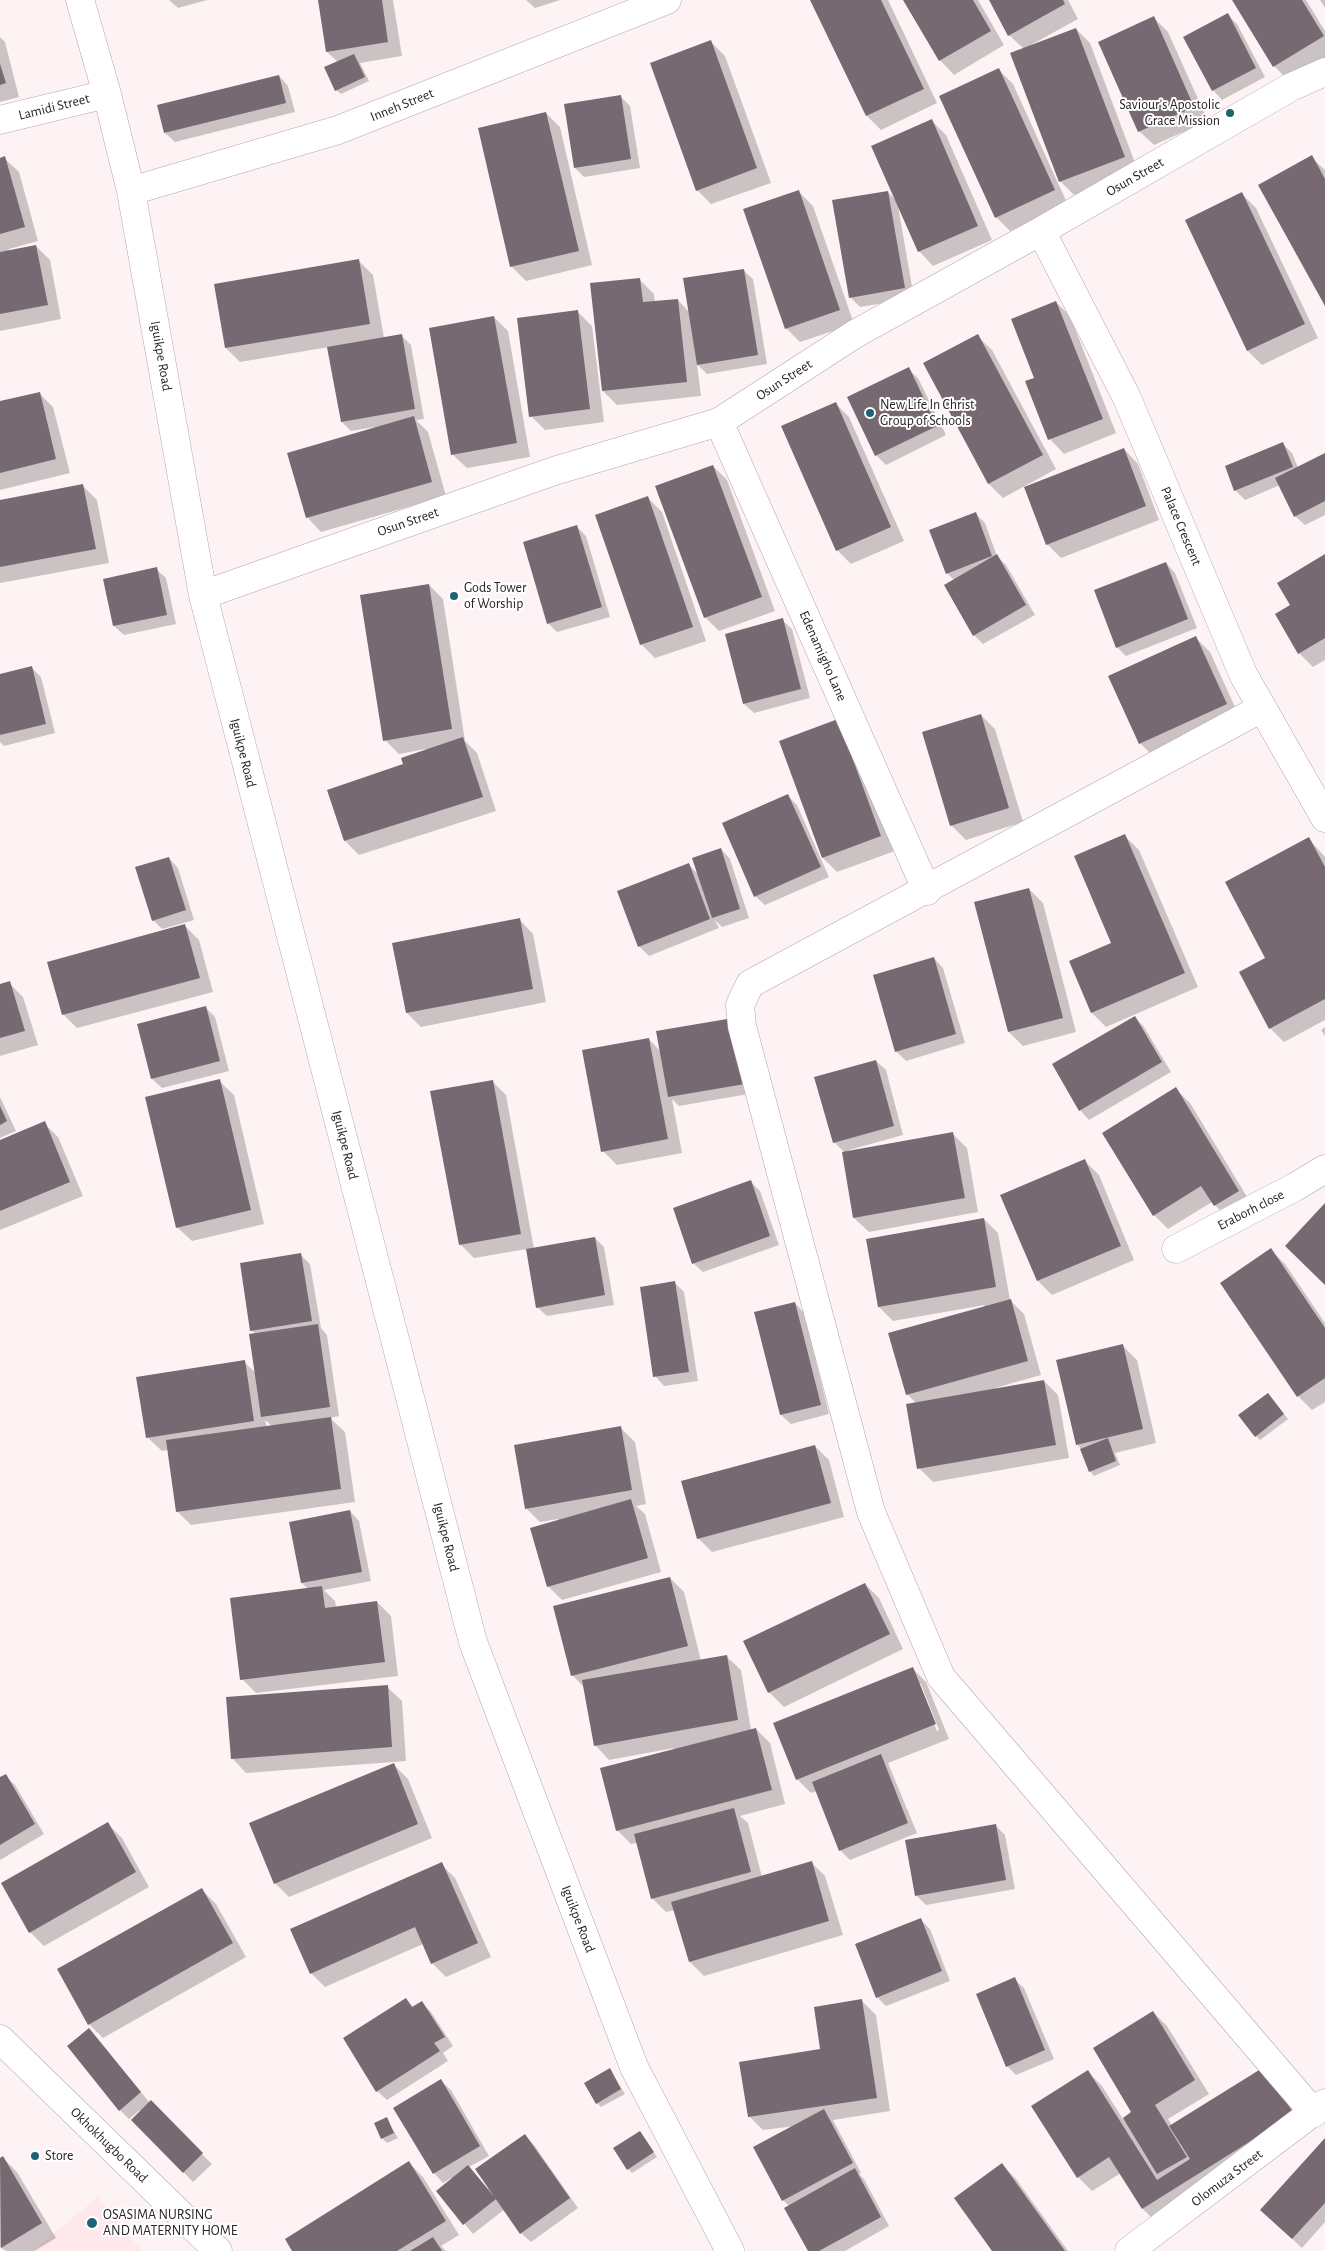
<!DOCTYPE html>
<style>
body{margin:0}
canvas{display:block;background:#fef3f4}
</style>
<canvas width="1325" height="2251"></canvas>
<script>
const c = document.querySelector('canvas').getContext('2d');
c.lineJoin = 'round';
function fillPath(path, color) { c.fillStyle = color; c.fill(path, 'evenodd'); }
const shape = rows => new Path2D(rows.map(r => 'M' + r).join(''));
function stroke(path, color, width, dash) { c.strokeStyle = color; c.lineWidth = width; c.lineCap = dash ? 'butt' : 'round'; c.setLineDash(dash || []); c.stroke(path); }
function drawText(font, color, halo, rows, align = 'center') {
  c.font = font + ' "Alegreya Sans",sans-serif'; c.lineWidth = 4; c.setLineDash([]); c.textBaseline = 'middle'; c.strokeStyle = halo; c.fillStyle = color; for (const [text, x, y, turn = 0] of rows) {
    c.save(); c.translate(x, y); c.rotate((+turn || 0) * Math.PI / 180); c.textAlign = isNaN(turn) ? turn : align; if (halo) c.strokeText(text, 0, 0); c.fillText(text, 0, 0); c.restore();
  }
}
fillPath(shape([
 [98,2197,142,2251,35,2251,34,2249]
]), '#fee8ec');
fillPath(shape([
 [169,0,207,0,178,8],
 [319,0,393,0,402,56,360,63,369,81,341,94,336,90,338,62,327,52],
 [526,0,560,0,535,8],
 [812,0,888,0,937,103,881,130,867,116],
 [905,0,978,0,1004,45,954,75,940,60],
 [990,0,1068,0,1078,19,1031,45,1031,46,1076,29,1090,43,1138,171,1074,195,1060,181,1024,49,1009,35],
 [1234,0,1306,0,1325,31,1325,58,1288,80,1274,66],
 [1320,0,1325,0,1325,8],
 [1228,15,1237,24,1265,77,1222,100,1213,90],
 [1154,18,1168,32,1208,121,1154,145,1139,131,1100,43],
 [0,37,5,42,19,97,0,102],
 [711,42,725,56,771,183,711,204,697,190],
 [999,70,1013,84,1068,205,1010,231,996,217],
 [279,76,288,86,295,112,175,142,165,133],
 [620,96,630,106,640,168,584,177,575,168],
 [546,113,560,127,592,265,526,281,511,266],
 [932,121,946,135,992,240,933,266,919,251,898,206,914,298,860,307,850,297,888,192,897,201],
 [1311,157,1325,170,1325,303],
 [4,158,19,172,38,241,9,249,9,251,36,246,50,260,61,319,0,331,0,159],
 [799,192,813,206,854,324,800,342,786,328],
 [1242,194,1256,208,1318,338,1262,365,1248,351,1187,221],
 [359,261,373,275,384,338,401,335,411,345,424,419,416,420,428,432,446,496,321,532,307,517,375,427,351,431,342,422,329,347,240,362,226,348],
 [743,270,753,279,767,364,707,374,697,364,701,396,617,405,603,391,640,280,654,294,655,302,678,300,689,312],
 [1056,302,1070,316,1116,433,1064,454,1050,439,1027,382,1035,378],
 [578,312,592,326,604,422,545,430,531,416],
 [494,317,508,331,530,457,467,468,452,454],
 [977,336,992,350,1056,469,1003,498,989,484],
 [908,369,918,378,946,435,886,465,876,455],
 [39,393,53,407,70,473,0,490,0,403],
 [835,403,849,417,904,541,851,564,837,550],
 [1283,444,1292,453,1298,468,1325,455,1325,515,1305,525,1295,516,1280,485,1245,500,1235,490],
 [1124,449,1138,464,1159,520,1061,558,1047,544],
 [713,466,727,480,775,611,719,631,705,617],
 [83,486,97,500,109,563,0,583,0,501],
 [648,498,662,512,706,641,655,658,641,644],
 [975,513,985,523,997,556,1006,565,1035,615,983,644,974,635,954,580,947,573],
 [577,527,586,536,610,617,557,632,548,623],
 [1325,556,1325,660,1313,667,1299,653,1292,605],
 [1166,563,1175,573,1197,628,1126,656,1117,647],
 [156,569,166,578,176,624,124,635,114,626],
 [429,585,443,599,465,741,477,753,496,811,359,855,345,841,426,749,399,754,385,740],
 [782,620,792,629,810,698,754,713,744,704],
 [1196,638,1210,652,1240,718,1154,757,1140,743],
 [31,667,41,677,55,733,4,746,0,742,0,675],
 [981,715,995,729,1023,822,966,840,952,826],
 [838,720,895,851,837,872,823,858,780,742],
 [787,795,797,805,829,877,765,905,755,896],
 [1125,836,1139,850,1198,987,1106,1027,1092,1013,1071,962,1112,944],
 [1308,838,1325,857,1325,1020,1284,1042,1270,1028],
 [721,849,730,859,749,918,722,927,715,920,719,928,649,956,640,947,619,892,688,864,699,875],
 [169,858,178,868,194,920,162,929,153,920],
 [1029,889,1043,903,1076,1032,1023,1046,1009,1032,976,903],
 [519,919,533,934,546,1002,421,1027,407,1013],
 [185,926,199,940,213,992,77,1028,63,1014],
 [934,958,943,968,965,1043,906,1061,896,1051],
 [9,983,23,997,38,1045,0,1056,0,985],
 [206,1008,215,1017,229,1071,162,1088,152,1079],
 [1135,1017,1144,1027,1171,1072,1089,1120,1080,1110],
 [1325,1027,1325,1036,1321,1030],
 [658,1032,760,1092,679,1106,672,1099,682,1153,617,1165,603,1151,649,1039,661,1052],
 [876,1061,886,1070,903,1135,849,1150,849,1152,953,1134,967,1148,978,1212,869,1232,854,1218,845,1153,834,1142],
 [219,1081,234,1095,264,1224,192,1241,177,1227],
 [492,1081,506,1095,534,1249,595,1238,604,1247,614,1305,547,1316,537,1307,527,1249,474,1258,460,1244],
 [1176,1089,1190,1103,1252,1205,1229,1219,1212,1202,1168,1229,1154,1215],
 [0,1097,16,1131,0,1138],
 [44,1123,58,1137,83,1196,0,1230,0,1141],
 [1085,1161,1099,1175,1134,1260,1052,1295,1038,1281,1002,1196],
 [751,1182,760,1191,779,1245,703,1272,693,1263],
 [984,1219,998,1233,1010,1300,1024,1314,1041,1375,995,1388,995,1390,1044,1381,1058,1395,1069,1458,933,1482,919,1468,916,1403,907,1394,985,1305,893,1321,879,1307,867,1240],
 [1271,1250,1285,1264,1325,1323,1325,1402,1312,1410,1298,1396,1222,1284],
 [301,1255,310,1264,321,1328,327,1335,339,1416,330,1418,345,1432,355,1502,191,1525,177,1511,168,1450,162,1451,147,1437,244,1362,256,1373,256,1334,251,1330],
 [265,1420,272,1426,267,1427],
 [675,1283,684,1292,698,1381,664,1386,655,1376],
 [795,1303,804,1313,829,1414,791,1424,781,1415],
 [1123,1346,1137,1360,1156,1443,1115,1453,1120,1465,1094,1476,1090,1471,1081,1449,1077,1444],
 [1268,1394,1288,1419,1260,1440,1256,1436],
 [621,1428,635,1442,646,1504,636,1506,645,1514,661,1572,562,1600,548,1586,558,1519,540,1522,526,1508],
 [815,1446,829,1460,844,1517,712,1552,698,1538],
 [350,1511,359,1521,371,1581,324,1590,335,1601,336,1607,377,1602,391,1616,398,1676,256,1693,242,1679,308,1589,302,1583],
 [670,1578,684,1592,701,1661,726,1656,741,1670,751,1730,756,1729,770,1743,785,1804,740,1816,748,1823,762,1877,811,1862,825,1876,843,1935,704,1976,690,1962,675,1910,666,1912,652,1898,637,1843,631,1844,617,1830,674,1748,609,1760,595,1745,584,1687,572,1675],
 [865,1584,879,1598,903,1649,784,1707,769,1692,745,1641],
 [912,1668,926,1682,949,1739,888,1763,917,1833,850,1860,840,1850,817,1791,811,1793,797,1779],
 [918,1684,921,1684,939,1730,937,1731],
 [387,1687,402,1701,406,1761,246,1773,232,1758],
 [394,1765,408,1779,432,1838,289,1897,275,1883],
 [5,1776,15,1785,44,1834,0,1860,0,1779],
 [108,1824,122,1838,149,1887,44,1946,30,1932],
 [995,1825,1005,1835,1015,1889,926,1905,917,1896],
 [441,1864,455,1878,491,1957,446,1977,432,1963,423,1944,325,1987,311,1973],
 [202,1890,216,1904,246,1957,103,2038,89,2024],
 [921,1920,930,1929,950,1981,886,2006,877,1997],
 [1014,1979,1024,1988,1054,2059,1016,2075,1007,2066],
 [406,1999,414,2008,422,2003,431,2012,453,2046,443,2053,448,2061,387,2100,377,2091],
 [862,2001,876,2015,890,2111,833,2120,861,2173,859,2174,864,2179,889,2226,845,2251,810,2251,789,2206,783,2200,795,2126,763,2130,749,2116,822,2050],
 [1153,2012,1167,2026,1209,2094,1168,2119,1172,2126,1263,2068,1307,2128,1157,2223,1143,2209,1121,2173,1092,2191,1078,2177,1088,2072,1102,2086,1123,2119,1133,2113],
 [88,2029,150,2103,212,2164,193,2182,133,2120,141,2111,140,2110,129,2119,120,2110],
 [610,2070,625,2094,601,2107,597,2103],
 [441,2081,451,2090,489,2156,469,2167,488,2189,525,2136,534,2145,578,2208,531,2242,521,2233,505,2209,473,2234,437,2191,452,2179,451,2178,443,2183,434,2173],
 [386,2118,398,2138,387,2143,382,2138],
 [640,2132,657,2157,632,2173,628,2169],
 [1325,2140,1325,2222,1302,2248,1271,2219],
 [3,2158,17,2172,56,2238,34,2251,6,2251,0,2247,0,2160],
 [409,2163,423,2177,459,2235,441,2246,446,2251,293,2251],
 [1002,2165,1016,2179,1068,2251,994,2251]
]), '#0003');
fillPath(shape([
 [318,0,382,0,388,42,326,52],
 [810,0,881,0,924,89,866,116],
 [903,0,973,0,991,31,939,61],
 [989,0,1063,0,1065,4,1008,36],
 [1232,0,1302,0,1324,36,1273,67],
 [1228,13,1256,68,1212,91,1183,37],
 [1154,16,1194,107,1138,132,1098,42],
 [1076,28,1125,157,1059,182,1010,53],
 [711,40,757,168,696,191,650,63],
 [354,54,365,77,335,91,324,67],
 [0,64,6,83,0,85],
 [999,68,1055,190,995,218,939,96],
 [279,75,286,103,164,133,157,105],
 [621,95,631,159,574,168,564,104],
 [546,112,579,251,510,267,478,128],
 [932,119,978,226,918,252,871,146],
 [1312,155,1325,179,1325,306,1258,185],
 [5,156,25,227,0,234,0,158],
 [799,190,840,310,785,329,743,209],
 [888,191,905,288,849,298,832,200],
 [1242,192,1305,324,1247,351,1185,220],
 [36,245,48,305,0,314,0,252],
 [359,259,370,324,225,348,214,284],
 [744,269,758,355,697,365,683,278],
 [640,278,643,302,678,299,687,382,602,391,590,283],
 [1056,301,1103,419,1048,440,1025,381,1034,378,1011,319],
 [578,310,590,409,529,417,517,318],
 [494,316,517,443,451,455,429,328],
 [402,334,415,409,341,422,327,347],
 [978,334,1043,455,988,484,923,363],
 [909,367,937,426,875,456,847,397],
 [40,392,56,459,0,473,0,401],
 [836,402,891,527,836,551,781,426],
 [414,416,432,482,306,518,287,453],
 [1283,442,1293,467,1234,491,1225,466],
 [1124,448,1146,506,1046,545,1024,487],
 [1325,453,1325,501,1294,517,1275,478],
 [713,465,762,597,704,618,655,486],
 [83,484,96,549,0,567,0,500],
 [648,496,693,627,640,645,595,515],
 [976,512,992,556,946,574,929,530],
 [577,525,602,607,547,624,523,542],
 [997,554,1026,605,973,636,944,585],
 [1325,554,1325,638,1298,654,1275,614,1290,605,1277,583],
 [1166,562,1188,619,1116,648,1094,590],
 [157,567,167,615,113,626,103,579],
 [429,584,452,729,383,741,360,595],
 [783,618,801,689,743,704,725,634],
 [1196,636,1227,704,1139,744,1108,676],
 [32,666,46,724,0,735,0,674],
 [981,714,1009,808,950,826,922,732],
 [838,719,881,836,822,858,779,741],
 [463,737,483,797,344,841,327,790,403,764,401,758],
 [788,794,821,867,754,897,722,823],
 [1125,834,1185,973,1091,1013,1069,961,1111,943,1074,856],
 [1309,837,1325,867,1325,999,1269,1029,1239,972,1265,958,1225,882],
 [721,848,740,909,712,918,692,858],
 [169,857,186,910,152,921,135,867],
 [689,863,710,919,638,947,617,891],
 [1029,888,1063,1018,1008,1032,974,902],
 [520,918,533,989,406,1013,392,943],
 [185,924,200,978,62,1015,47,962],
 [934,957,956,1034,895,1052,873,975],
 [10,981,25,1031,0,1038,0,984],
 [206,1006,220,1061,151,1079,137,1024],
 [1135,1016,1162,1062,1079,1111,1052,1064],
 [739,1017,751,1083,668,1097,656,1031],
 [649,1038,668,1139,601,1152,582,1050],
 [876,1060,894,1126,833,1143,814,1077],
 [220,1079,251,1210,176,1228,145,1097],
 [493,1080,521,1234,459,1245,430,1091],
 [1176,1087,1239,1191,1214,1206,1201,1186,1153,1216,1102,1133],
 [0,1106,7,1121,0,1125],
 [45,1121,70,1182,0,1211,0,1140],
 [953,1132,965,1198,853,1218,842,1152],
 [1085,1159,1121,1246,1037,1281,1000,1195],
 [751,1180,770,1236,692,1264,673,1208],
 [1325,1203,1325,1285,1285,1246],
 [984,1218,996,1287,878,1307,866,1239],
 [595,1237,605,1295,536,1308,526,1249],
 [1271,1248,1325,1328,1325,1378,1297,1397,1220,1283],
 [301,1253,312,1321,250,1331,240,1263],
 [675,1281,689,1372,653,1377,640,1287],
 [1011,1299,1028,1361,906,1395,888,1333],
 [795,1302,821,1405,780,1415,754,1312],
 [318,1324,330,1407,261,1417,249,1334],
 [1123,1344,1143,1429,1076,1445,1056,1360],
 [245,1360,254,1421,146,1438,136,1377],
 [1044,1380,1056,1445,917,1469,906,1404],
 [1268,1393,1284,1414,1255,1437,1238,1415],
 [331,1417,341,1489,176,1512,166,1440],
 [621,1426,632,1490,525,1509,514,1445],
 [1108,1438,1116,1461,1089,1472,1080,1449],
 [815,1445,831,1503,697,1539,681,1481],
 [631,1499,648,1558,547,1587,530,1528],
 [350,1510,362,1572,301,1583,289,1522],
 [670,1577,688,1646,571,1676,553,1606],
 [865,1583,890,1634,768,1693,743,1641],
 [322,1586,325,1608,377,1601,385,1662,240,1680,230,1598],
 [727,1655,738,1720,594,1746,582,1680],
 [913,1667,936,1724,796,1780,773,1723],
 [388,1685,392,1747,231,1759,226,1697],
 [756,1728,772,1790,616,1831,600,1768],
 [881,1754,908,1823,839,1851,812,1782],
 [394,1763,418,1824,274,1884,249,1823],
 [6,1774,35,1824,0,1845,0,1777],
 [734,1808,751,1872,651,1899,634,1834],
 [108,1822,136,1872,29,1933,1,1883],
 [996,1824,1006,1880,915,1896,905,1840],
 [812,1861,829,1921,689,1962,671,1902],
 [442,1862,478,1943,431,1964,415,1927,310,1974,290,1929],
 [202,1888,233,1943,88,2025,57,1969],
 [921,1918,942,1971,876,1998,855,1944],
 [1015,1977,1045,2050,1006,2067,976,1994],
 [406,1998,412,2007,422,2001,445,2037,434,2043,440,2051,376,2092,343,2038],
 [862,1999,877,2098,748,2117,739,2062,820,2049,814,2007],
 [1153,2011,1195,2080,1155,2105,1187,2157,1157,2174,1123,2118,1131,2112,1093,2048],
 [89,2028,141,2092,119,2111,67,2046],
 [1264,2067,1294,2114,1142,2209,1109,2157,1077,2178,1031,2106,1088,2070,1157,2180,1190,2159,1169,2126],
 [610,2068,621,2089,596,2104,584,2083],
 [441,2079,480,2146,433,2174,393,2108],
 [151,2100,203,2153,183,2173,131,2120],
 [824,2109,853,2163,782,2201,753,2147],
 [387,2117,394,2133,381,2139,374,2123],
 [640,2131,654,2152,627,2170,613,2148],
 [525,2134,570,2198,520,2234,475,2169],
 [1325,2138,1325,2203,1292,2239,1260,2210],
 [3,2156,42,2223,1,2248,0,2158],
 [409,2161,446,2221,397,2251,292,2251,285,2239],
 [1002,2163,1065,2251,992,2251,954,2198],
 [468,2165,496,2199,463,2225,436,2191],
 [855,2168,881,2217,819,2251,808,2251,784,2208],
 [433,2237,442,2251,410,2251]
]), '#766972');
const street = shape([
 [80,0,107,94,131,191,203,595,473,1642,634,2067,730,2251],
 [0,120,107,94],
 [131,191,338,130,667,0],
 [1041,231,1127,398,1243,674,1325,818],
 [719,422,927,891],
 [203,595,554,471,719,422,855,334,1041,231,1291,87,1325,72],
 [1262,708,750,984,740,1005,742,1026,871,1512,941,1677,1314,2113],
 [1176,1249,1295,1187,1325,1169],
 [0,2039,218,2251],
 [1129,2251,1325,2103]
]);
stroke(street, '#b6a4a8', 29);
stroke(street, '#fff', 28);
for (const [x, y, r, color] of [
 [1230,113,5,"#1c6373"],
 [870,413,5,"#1c6373"],
 [454,596,5,"#1c6373"],
 [35,2156,5,"#1c6373"],
 [92,2223,6,"#1c6373"]
]) { const dot = new Path2D(); dot.arc(x, y, r, 0, 2 * Math.PI); c.fillStyle = color; c.fill(dot); stroke(dot, '#fff', 2); }
drawText('14px', '#282223', '#fff', [
 ["Inneh Street",402,105,-22],
 ["Lamidi Street",54,107,-14],
 ["Osun Street",1135,177,-30],
 ["Iguikpe Road",161,356,80],
 ["Osun Street",784,380,-33],
 ["Osun Street",408,522,-19],
 ["Palace Crescent",1181,526,67],
 ["Edenamigho Lane",823,656,66],
 ["Iguikpe Road",243,753,76],
 ["Iguikpe Road",345,1145,76],
 ["Eraborh close",1251,1210,-27],
 ["Iguikpe Road",446,1537,76],
 ["Iguikpe Road",578,1919,69],
 ["Okhokhugbo Road",109,2145,44],
 ["Olomuza Street",1227,2178,-37]
]);
drawText('14px', '#282223', '#fff', [
 ["Saviour's Apostolic",1220,105,"right"],
 ["Grace Mission",1220,121,"right"],
 ["New Life In Christ",880,405],
 ["Group of Schools",880,421],
 ["Gods Tower",464,588],
 ["of Worship",464,604],
 ["Store",45,2156],
 ["OSASIMA NURSING",103,2215],
 ["AND MATERNITY HOME",103,2231]
], 'left');
</script>
